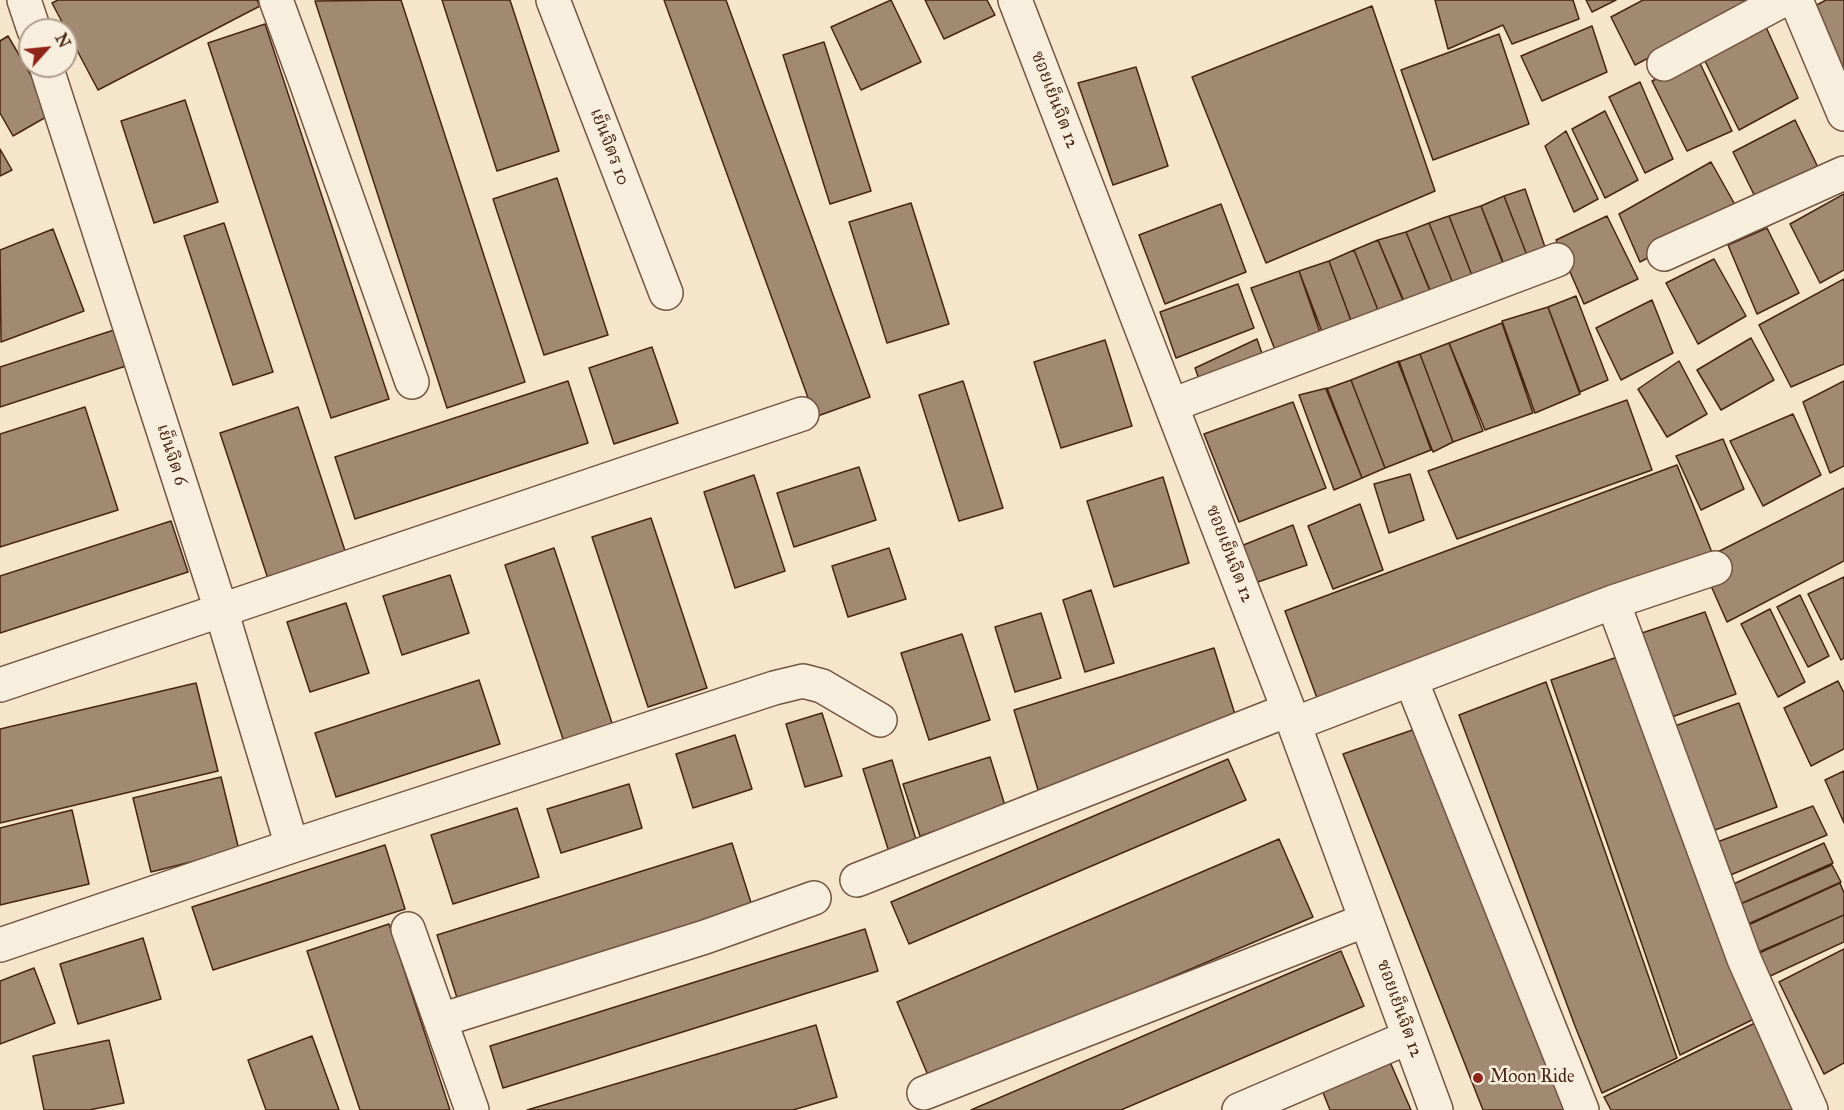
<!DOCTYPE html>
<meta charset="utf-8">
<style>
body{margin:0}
#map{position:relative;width:1844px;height:1110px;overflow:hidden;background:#f4e5cb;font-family:"IM FELL Great Primer",serif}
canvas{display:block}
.north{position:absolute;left:18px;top:18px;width:60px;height:60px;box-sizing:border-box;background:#f8eedd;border:2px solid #b19e8c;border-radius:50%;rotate:63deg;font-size:16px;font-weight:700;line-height:24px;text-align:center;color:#472512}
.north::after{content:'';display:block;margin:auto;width:21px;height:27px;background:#8f2418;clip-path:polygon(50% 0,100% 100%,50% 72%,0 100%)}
</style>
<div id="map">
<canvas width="1844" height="1110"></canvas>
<div class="north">N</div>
</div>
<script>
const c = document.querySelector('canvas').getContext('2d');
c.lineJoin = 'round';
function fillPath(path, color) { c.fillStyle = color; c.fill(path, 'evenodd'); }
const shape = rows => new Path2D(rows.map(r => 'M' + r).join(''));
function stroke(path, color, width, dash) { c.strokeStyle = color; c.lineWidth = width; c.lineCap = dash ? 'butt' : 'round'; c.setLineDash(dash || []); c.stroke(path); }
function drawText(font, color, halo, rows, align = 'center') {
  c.font = font + ' "IM FELL Great Primer","Noto Serif Thai",serif'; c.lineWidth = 5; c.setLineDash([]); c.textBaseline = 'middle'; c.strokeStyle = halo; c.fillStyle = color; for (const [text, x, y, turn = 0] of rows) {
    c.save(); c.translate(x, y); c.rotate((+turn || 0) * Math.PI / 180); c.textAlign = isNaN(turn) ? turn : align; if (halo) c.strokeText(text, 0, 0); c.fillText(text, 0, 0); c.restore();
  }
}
const building = shape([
 [58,0,257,0,260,6,98,90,52,3,58,0],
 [401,0,525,382,447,408,315,1,401,0],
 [442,0,510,0,559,151,497,171,442,0],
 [664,0,726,0,870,397,815,417,664,0],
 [891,0,921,62,861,90,831,27,891,0],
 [925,0,987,0,995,15,944,39,925,0],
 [1435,0,1573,0,1579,19,1512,44,1503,25,1448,49,1435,0],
 [1586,0,1616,0,1592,12,1586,0],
 [1643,0,1759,0,1635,65,1611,17,1643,0],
 [1826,0,1844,0,1844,121,1790,19,1826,0],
 [1372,6,1435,191,1266,263,1192,77,1372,6],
 [265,24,389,399,331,418,208,43,265,24],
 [1592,26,1607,72,1542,101,1521,56,1592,26],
 [1766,27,1798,98,1739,130,1704,59,1766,27],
 [1499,34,1529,124,1433,160,1401,70,1499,34],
 [8,36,53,113,13,136,0,113,0,41,8,36],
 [824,42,871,191,830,204,783,55,824,42],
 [1698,59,1732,131,1687,151,1652,81,1698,59],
 [1136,67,1168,166,1113,185,1078,83,1136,67],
 [1640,82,1673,159,1645,173,1609,97,1640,82],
 [185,100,218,202,154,223,121,121,185,100],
 [1605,111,1638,180,1605,198,1572,129,1605,111],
 [1795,120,1829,190,1768,223,1733,152,1795,120],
 [1566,131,1598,199,1574,212,1545,146,1566,131],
 [0,149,12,170,0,176,0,149],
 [1711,162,1738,210,1640,262,1619,214,1711,162],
 [557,178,608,335,544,355,493,199,557,178],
 [1525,189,1546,250,1528,258,1504,196,1525,189],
 [1844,194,1844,270,1820,283,1790,224,1844,194],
 [1504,196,1528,258,1505,267,1481,206,1504,196],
 [911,203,949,324,887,343,849,222,911,203],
 [1221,204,1246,272,1165,304,1139,235,1221,204],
 [1481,206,1504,266,1473,278,1449,216,1481,206],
 [1449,216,1473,278,1454,286,1429,223,1449,216],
 [1607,216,1638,279,1584,304,1556,240,1607,216],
 [224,223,273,372,233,385,184,236,224,223],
 [1429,223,1454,286,1432,295,1406,232,1429,223],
 [1767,228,1799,293,1757,314,1728,245,1767,228],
 [53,229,84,311,1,342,0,250,53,229],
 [1406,232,1432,296,1406,306,1378,240,1406,232],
 [1378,240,1404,303,1380,315,1354,250,1378,240],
 [1354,250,1380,315,1353,326,1329,261,1354,250],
 [1714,259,1746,316,1698,344,1666,283,1714,259],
 [1329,261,1353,326,1324,337,1299,271,1329,261],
 [1299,271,1322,338,1277,355,1251,288,1299,271],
 [1844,279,1844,364,1791,387,1759,325,1844,279],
 [1238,284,1254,328,1176,358,1160,312,1238,284],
 [1576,296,1608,380,1580,392,1548,307,1576,296],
 [1652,300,1673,353,1621,380,1596,328,1652,300],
 [1548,307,1580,394,1535,413,1502,321,1548,307],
 [1502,323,1533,413,1485,430,1449,343,1502,323],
 [117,329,129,365,0,407,0,367,117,329],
 [1751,338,1774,380,1721,410,1697,370,1751,338],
 [1257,339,1270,377,1208,404,1195,368,1257,339],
 [1105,340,1132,426,1061,448,1034,362,1105,340],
 [1449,343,1483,431,1453,442,1420,354,1449,343],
 [652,347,678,423,614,444,589,368,652,347],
 [1420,354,1453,442,1433,452,1398,362,1420,354],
 [1399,361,1431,450,1385,468,1351,380,1399,361],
 [1679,361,1707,414,1667,437,1638,389,1679,361],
 [1351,380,1385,468,1362,478,1326,389,1351,380],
 [568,381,588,443,355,519,335,457,568,381],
 [963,381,1003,508,959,521,919,395,963,381],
 [1844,381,1844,466,1830,473,1803,402,1844,381],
 [1327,388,1362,478,1334,490,1299,395,1327,388],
 [1627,400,1652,470,1457,539,1428,471,1627,400],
 [1293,402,1326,488,1239,522,1204,434,1293,402],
 [85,407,118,510,0,547,0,434,85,407],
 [298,407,349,563,271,588,220,433,298,407],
 [1793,414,1821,475,1763,506,1730,441,1793,414],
 [1723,439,1744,489,1701,510,1676,456,1723,439],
 [1677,465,1713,555,1317,698,1285,611,1677,465],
 [859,467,876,520,794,547,777,493,859,467],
 [1410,474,1424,520,1389,533,1374,484,1410,474],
 [754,475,785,571,735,588,704,492,754,475],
 [1163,477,1189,563,1114,587,1087,501,1163,477],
 [1844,488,1844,561,1727,622,1700,561,1844,488],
 [1360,504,1383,570,1333,589,1308,526,1360,504],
 [651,518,707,688,648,707,592,537,651,518],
 [171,521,188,572,0,633,0,576,171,521],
 [1293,525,1307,565,1255,583,1241,546,1293,525],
 [554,548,613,726,564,742,505,565,554,548],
 [889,548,906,599,848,617,832,566,889,548],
 [450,575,469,633,402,655,383,596,450,575],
 [1844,577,1844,658,1841,660,1808,594,1844,577],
 [1091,590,1114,663,1085,672,1063,600,1091,590],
 [1800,595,1829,656,1808,667,1777,607,1800,595],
 [346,603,369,673,310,692,287,622,346,603],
 [1770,609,1805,682,1778,697,1741,624,1770,609],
 [1705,612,1736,694,1669,718,1636,635,1705,612],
 [1041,613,1061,678,1015,692,995,627,1041,613],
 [962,634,990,720,929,740,901,653,962,634],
 [1214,648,1239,727,1038,790,1014,710,1214,648],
 [1626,654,1756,1018,1680,1055,1551,680,1626,654],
 [479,680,500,744,336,797,315,733,479,680],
 [1838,681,1844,693,1844,749,1811,766,1784,708,1838,681],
 [1546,682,1677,1058,1602,1093,1575,1026,1459,715,1546,682],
 [196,683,218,771,0,823,0,729,196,683],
 [1739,703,1777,807,1707,833,1672,727,1739,703],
 [822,713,842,776,805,787,786,724,822,713],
 [1424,726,1568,1110,1483,1110,1343,754,1424,726],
 [735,735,752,789,693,808,676,754,735,735],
 [990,757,1006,809,920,836,903,784,990,757],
 [1228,759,1246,800,909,944,891,902,1228,759],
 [892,760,917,843,889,852,863,769,892,760],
 [1844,771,1844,823,1825,780,1844,771],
 [221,777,239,850,151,872,133,798,221,777],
 [629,784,642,828,561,853,547,809,629,784],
 [1813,806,1827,835,1728,876,1712,844,1813,806],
 [517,808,539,877,453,904,431,835,517,808],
 [72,810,89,884,0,905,0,828,72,810],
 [1279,839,1313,917,930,1080,897,1002,1279,839],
 [732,843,754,912,459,1004,437,935,732,843],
 [1824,843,1833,863,1738,905,1729,886,1824,843],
 [385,845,405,909,213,970,192,907,385,845],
 [1832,865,1841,882,1746,925,1738,905,1832,865],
 [1840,883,1844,893,1844,915,1759,952,1746,926,1840,883],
 [1844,915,1844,942,1768,977,1757,954,1844,915],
 [389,924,450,1110,360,1110,307,951,389,924],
 [865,929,878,971,503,1088,490,1046,865,929],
 [143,938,161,999,78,1024,60,964,143,938],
 [1844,949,1844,1063,1824,1074,1779,982,1844,949],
 [1341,951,1364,1006,1121,1110,971,1110,1341,951],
 [34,968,55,1023,0,1044,0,981,34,968],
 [1759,1021,1799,1107,1793,1110,1611,1110,1604,1097,1759,1021],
 [816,1025,837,1097,793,1110,527,1110,816,1025],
 [312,1036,339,1110,266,1110,248,1060,312,1036],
 [109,1040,124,1103,89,1110,44,1110,33,1056,109,1040],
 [1387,1055,1411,1110,1330,1110,1320,1085,1387,1055]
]);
fillPath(building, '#a18972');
stroke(building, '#472512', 1.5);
const minor = shape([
 [24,0,34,30],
 [276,0,306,82,412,382],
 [553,0,666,293],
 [1015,0,1294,724,1436,1110],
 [1796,0,1844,114],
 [1664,64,1783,0],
 [46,66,221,610,292,846],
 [1664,254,1844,173],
 [1172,405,1557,260],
 [1613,602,1744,959,1811,1110],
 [1411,680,1582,1110],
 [0,685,802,414],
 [1294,724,1613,602,1715,568],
 [857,880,1288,710],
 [408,929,472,1110],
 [0,945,292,846,774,688,803,681,822,686,880,720],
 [441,1020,705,937,814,898],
 [924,1093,1366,920],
 [1239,1110,1409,1037]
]);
stroke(minor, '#725540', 36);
stroke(minor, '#f8eedd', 33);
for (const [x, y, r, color] of [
 [1478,1078,6,"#8f2418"]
]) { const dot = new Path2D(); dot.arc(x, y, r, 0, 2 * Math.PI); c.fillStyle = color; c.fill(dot); stroke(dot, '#f8eedd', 2); }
drawText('18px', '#472512', '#f8eedd', [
 ["ซอยเย็นจิต 12",1054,100,69],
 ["เย็นจิตร 10",609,147,69],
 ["เย็นจิต 6",171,455,72],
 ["ซอยเย็นจิต 12",1229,554,69],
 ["ซอยเย็นจิต 12",1399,1009,70]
]);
drawText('18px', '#472512', '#f8eedd', [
 ["Moon Ride",1490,1078]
], 'left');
</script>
